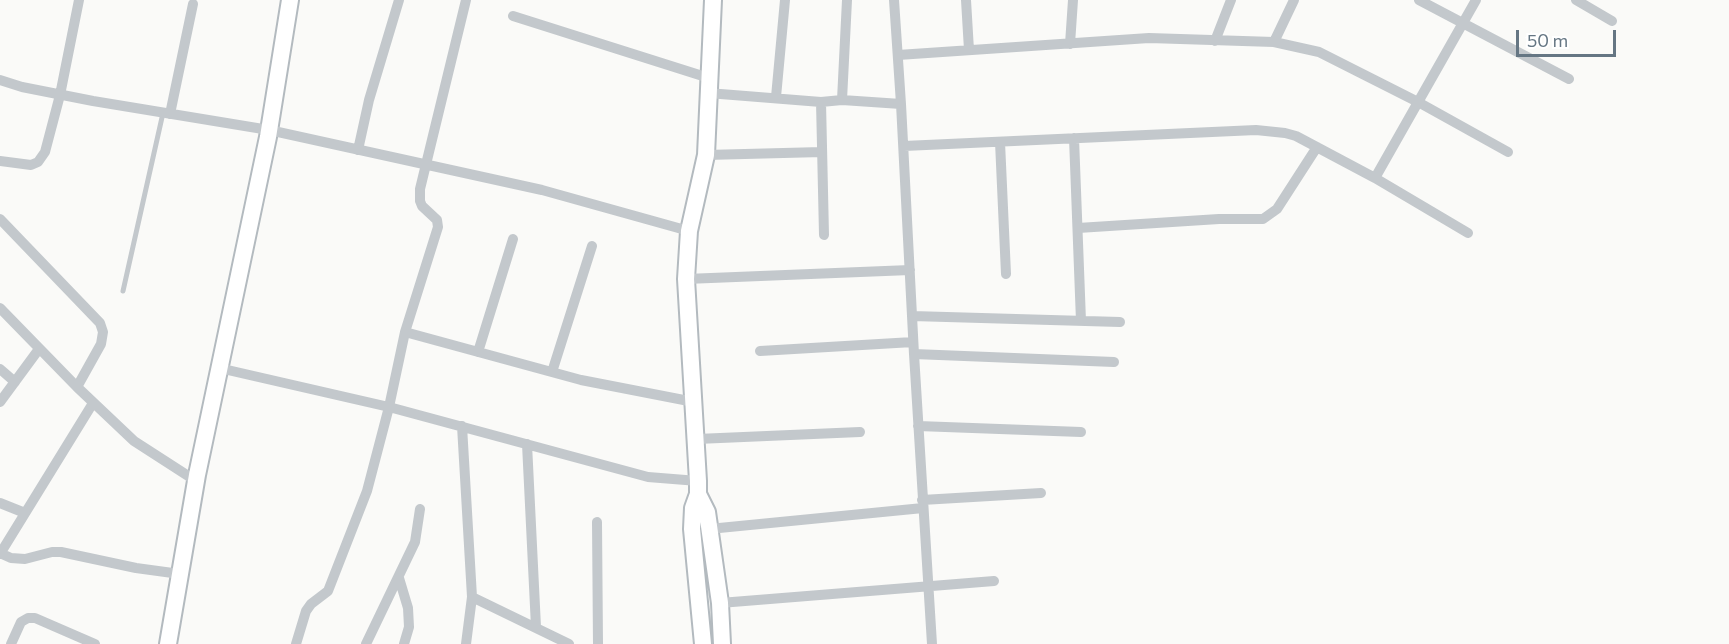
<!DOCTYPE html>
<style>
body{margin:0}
#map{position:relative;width:1729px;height:644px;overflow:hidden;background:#fafaf8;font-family:Commissioner,sans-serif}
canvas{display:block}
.scale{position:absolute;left:1516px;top:30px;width:100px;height:27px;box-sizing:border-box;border:3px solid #657683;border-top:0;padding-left:8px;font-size:18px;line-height:21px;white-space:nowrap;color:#657683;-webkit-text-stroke:4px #fff;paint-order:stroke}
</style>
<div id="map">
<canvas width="1729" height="644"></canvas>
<div class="scale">50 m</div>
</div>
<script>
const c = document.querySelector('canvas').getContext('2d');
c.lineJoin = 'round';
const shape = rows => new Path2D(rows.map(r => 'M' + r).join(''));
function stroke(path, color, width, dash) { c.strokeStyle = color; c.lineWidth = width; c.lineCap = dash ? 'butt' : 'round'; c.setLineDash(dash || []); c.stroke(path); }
const secondary = shape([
 [698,494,707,512,720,603,722,644],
 [168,644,197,475,268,137,290,0],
 [703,644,692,529,693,508,698,494,698,481,686,279,689,231,706,155,713,0]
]);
stroke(secondary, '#b3babf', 20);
stroke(shape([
 [123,291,163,113]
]), '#c3c8cc', 5);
stroke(shape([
 [894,0,901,104,914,354,932,644],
 [966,0,969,50],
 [1419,0,1569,79],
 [1576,0,1612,21],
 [513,16,709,78],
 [1215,41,1231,0],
 [1274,42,1294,0],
 [1070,44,1073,0],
 [898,55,1149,38,1274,42,1319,52,1418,102,1508,152],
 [0,80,22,87,93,101,269,130,542,190,689,231],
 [708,93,821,102,842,100,901,104],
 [776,97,785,0],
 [842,100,847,0],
 [821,102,824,235],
 [170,114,193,4],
 [1074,138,1081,321],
 [1000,142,1006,274],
 [904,146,1256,130,1285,133,1296,136,1375,178,1468,233],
 [358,150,369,100,399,0],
 [706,155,822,152],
 [0,161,31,165,38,162,45,152,60,95,79,0],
 [1375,178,1476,0],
 [0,219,100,323,103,332,101,344,77,387],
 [1078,228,1219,219,1263,219,1277,209,1317,147],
 [686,279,910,270],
 [0,308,77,387,134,441,196,481],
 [912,316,1120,322],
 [405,332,581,380,694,402],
 [760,351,913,342],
 [478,352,513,239],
 [914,354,1114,362],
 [219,368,389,407,648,477,698,481],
 [0,369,15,382],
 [552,372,592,246],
 [0,402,39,349],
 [462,426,472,597,466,644],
 [918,426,1081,432],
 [697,439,860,432],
 [527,444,536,627],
 [922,500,1041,493],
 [0,503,25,513],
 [597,522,598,644],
 [709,529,923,508],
 [0,553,11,558,25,559,52,552,61,552,136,568,180,574],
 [0,554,93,403],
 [399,578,408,608,409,627,404,644],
 [472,597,569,644],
 [720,603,994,581],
 [11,644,21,622,28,618,35,618,95,644],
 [296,644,306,611,311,604,328,591,367,491,389,407,405,332,438,227,437,220,422,206,420,201,420,189,466,0],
 [366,644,415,542,420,509]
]), '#c3c8cc', 10);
stroke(secondary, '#fff', 16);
</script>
